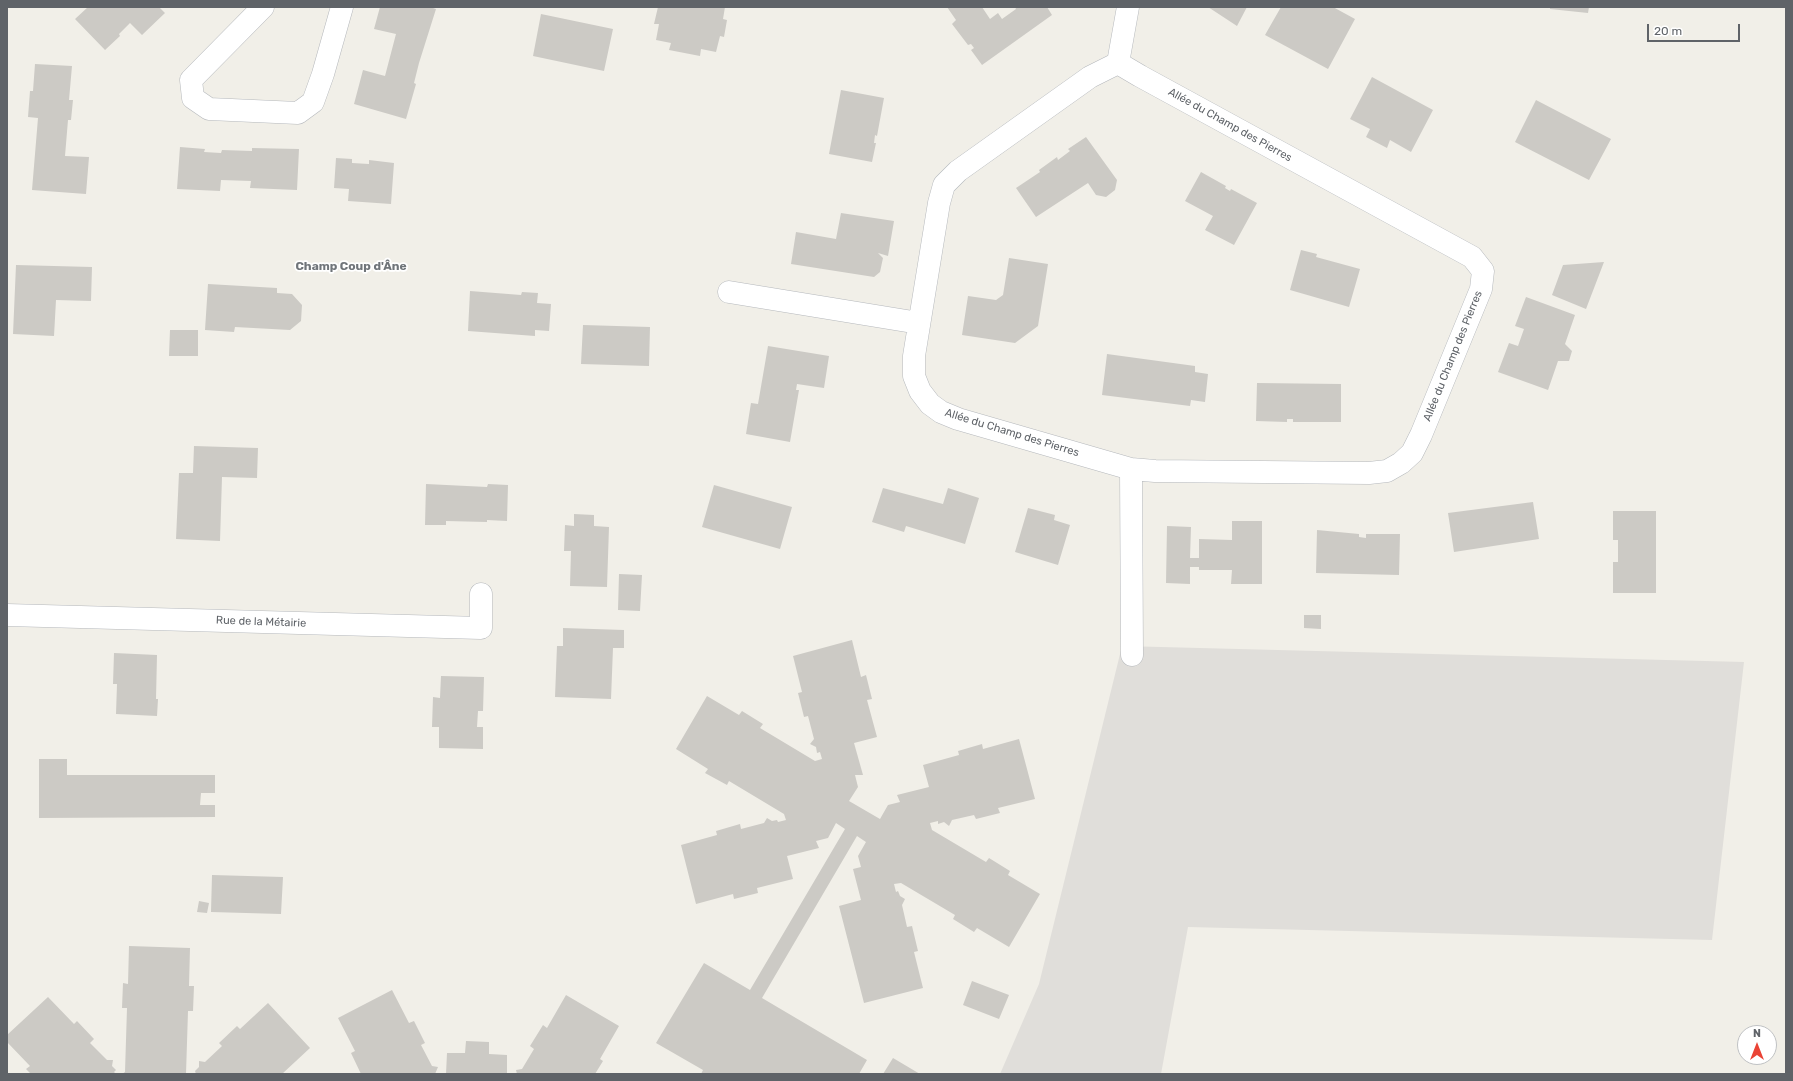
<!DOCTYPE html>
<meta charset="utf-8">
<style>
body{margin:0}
#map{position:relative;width:1793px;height:1081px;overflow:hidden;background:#f1efe8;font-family:Rubik,sans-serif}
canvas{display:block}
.frame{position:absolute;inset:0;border:8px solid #5f6368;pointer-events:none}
.north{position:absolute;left:1737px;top:1025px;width:40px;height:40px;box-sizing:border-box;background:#fff;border:1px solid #bfc1c3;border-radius:50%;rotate:0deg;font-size:11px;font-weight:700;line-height:16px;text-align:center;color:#5f6368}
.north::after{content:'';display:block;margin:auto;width:14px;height:18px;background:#ea4335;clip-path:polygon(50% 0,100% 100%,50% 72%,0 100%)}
.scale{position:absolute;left:1647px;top:24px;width:93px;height:18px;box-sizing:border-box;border:2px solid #5f6368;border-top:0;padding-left:5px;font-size:12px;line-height:14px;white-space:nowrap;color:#5f6368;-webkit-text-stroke:3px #fff;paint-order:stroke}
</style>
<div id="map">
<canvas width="1793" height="1081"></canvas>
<div class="frame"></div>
<div class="north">N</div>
<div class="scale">20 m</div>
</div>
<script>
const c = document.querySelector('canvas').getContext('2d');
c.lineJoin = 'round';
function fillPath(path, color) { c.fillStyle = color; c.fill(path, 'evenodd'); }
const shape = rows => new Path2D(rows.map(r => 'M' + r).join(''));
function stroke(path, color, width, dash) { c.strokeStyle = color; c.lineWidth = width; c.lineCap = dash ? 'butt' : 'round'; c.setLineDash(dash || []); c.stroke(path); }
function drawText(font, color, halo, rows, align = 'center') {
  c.font = font + ' Rubik,sans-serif'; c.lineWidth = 3.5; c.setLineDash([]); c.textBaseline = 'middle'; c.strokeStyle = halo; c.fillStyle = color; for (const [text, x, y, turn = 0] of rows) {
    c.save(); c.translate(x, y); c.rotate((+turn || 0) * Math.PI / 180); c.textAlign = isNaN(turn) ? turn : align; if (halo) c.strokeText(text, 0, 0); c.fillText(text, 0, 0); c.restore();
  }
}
fillPath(shape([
 [1122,646,1744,662,1712,940,1188,927,1161,1074,1000,1074,1039,984]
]), '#e0deda');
fillPath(shape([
 [88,7,159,7,165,13,142,35,130,23,119,34,120,36,105,50,75,19],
 [380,7,430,7,436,9,419,63,414,83,416,84,406,119,354,104,363,70,385,76,396,34,374,29],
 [658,7,725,7,723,19,727,20,724,37,720,36,716,52,701,49,700,56,669,50,671,43,656,40,659,24,654,24],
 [947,7,982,7,990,19,998,13,1002,19,1016,9,1015,7,1047,7,1052,15,982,65,971,50,974,48,971,44,968,45,952,24,956,20],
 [1208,7,1247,7,1237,26],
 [1281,7,1333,7,1355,19,1328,69,1265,35],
 [1550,7,1589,7,1588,13,1550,9],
 [541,14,613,29,604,71,533,56],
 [35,64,72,66,69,100,73,100,71,120,68,120,65,156,89,157,86,194,32,190,38,118,28,117,30,91,33,91],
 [1372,77,1433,110,1411,152,1390,140,1387,148,1366,137,1370,129,1350,119],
 [841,90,884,98,877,136,875,135,874,143,876,143,872,162,829,154],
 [1536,100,1611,139,1589,180,1515,142],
 [1086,137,1117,180,1115,190,1106,197,1096,195,1088,183,1036,217,1016,188,1040,172,1039,170,1057,157,1058,160,1070,151,1068,149],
 [180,147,205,149,204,152,221,153,222,150,252,151,252,148,299,149,297,190,250,188,251,181,221,180,220,191,177,189],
 [336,158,352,159,352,163,369,164,369,160,394,163,391,204,348,201,349,189,334,188],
 [1201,172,1226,186,1225,188,1230,191,1231,189,1257,203,1234,245,1205,230,1213,216,1185,201],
 [841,213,894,221,888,256,878,253,883,258,880,272,874,277,791,264,796,232,836,239],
 [1301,250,1317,254,1316,257,1360,269,1349,307,1290,290],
 [1009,258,1048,264,1038,326,1015,343,962,335,968,296,996,300,1003,295],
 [1604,262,1586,309,1552,295,1563,265],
 [16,265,92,267,91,301,56,300,54,336,13,334],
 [208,284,277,288,277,293,292,294,302,305,301,321,290,330,235,327,234,332,205,330],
 [470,291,521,295,522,292,538,293,537,303,551,304,549,331,535,330,535,336,468,331],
 [1526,297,1575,315,1565,344,1572,351,1569,361,1558,361,1548,390,1498,372,1509,343,1518,346,1524,329,1515,326],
 [583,325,650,327,649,366,581,364],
 [170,330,198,330,198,356,169,356],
 [768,346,829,356,824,388,797,384,796,390,799,390,790,442,746,434,751,403,758,404],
 [1107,354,1195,366,1195,372,1208,374,1205,402,1191,400,1190,406,1102,395],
 [1257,383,1341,384,1341,422,1293,422,1293,419,1287,419,1287,422,1256,421],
 [194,446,258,448,257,478,222,477,220,541,176,539,179,473,193,473],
 [426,484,487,487,488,484,508,485,507,521,487,520,487,522,446,521,446,525,425,525],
 [714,485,792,507,780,549,702,527],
 [883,488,943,504,948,488,979,498,965,544,906,526,904,532,872,522],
 [1533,502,1539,539,1454,552,1448,513],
 [1028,508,1055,515,1054,520,1070,525,1058,565,1015,552],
 [1613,511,1656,511,1656,593,1613,593,1613,562,1618,562,1618,540,1613,540],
 [574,514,594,515,594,526,609,527,607,587,570,586,571,551,564,551,565,525,574,526],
 [1232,521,1262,521,1262,584,1231,584,1232,570,1199,570,1199,567,1190,567,1190,584,1166,583,1167,526,1191,527,1190,558,1199,558,1199,539,1232,540],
 [1317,530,1359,534,1359,537,1366,538,1366,534,1400,534,1399,575,1316,573],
 [619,574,642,575,640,611,618,610],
 [1304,615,1321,615,1321,629,1304,628],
 [563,628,624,630,624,648,613,648,611,699,555,697,557,646,563,646],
 [852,640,861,677,866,675,872,699,867,700,877,737,854,743,863,775,855,775,858,787,849,801,880,819,888,805,900,802,897,795,929,787,923,765,959,755,958,751,982,744,983,749,1019,739,1035,799,998,808,1000,813,976,819,974,815,952,820,949,826,944,822,938,824,938,821,930,823,932,830,986,862,989,858,1010,871,1008,875,1040,894,1009,947,977,928,974,932,953,919,955,915,901,883,894,884,896,892,898,891,900,896,905,899,902,905,907,927,912,926,918,951,914,952,923,988,864,1003,839,906,861,900,853,869,861,867,858,856,866,842,857,836,762,998,867,1060,859,1074,701,1074,703,1070,656,1043,704,963,750,990,845,829,836,823,828,838,816,841,819,848,787,856,793,879,757,888,758,893,734,899,733,894,696,904,681,845,717,835,716,831,740,824,741,829,764,823,767,818,772,821,777,820,778,822,786,820,784,814,729,781,727,785,705,773,708,769,676,749,707,696,739,715,742,711,763,724,760,728,815,761,822,759,820,752,817,753,816,747,810,744,814,739,808,716,804,717,798,693,802,692,793,656],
 [114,653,157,655,156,699,158,699,157,716,116,714,117,684,113,684],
 [441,676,484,677,483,711,478,711,477,727,483,727,483,749,439,748,439,727,432,727,433,697,440,698],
 [39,759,67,759,67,775,215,775,215,793,201,793,200,805,215,805,215,817,39,818],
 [212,875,283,877,281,914,211,912],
 [199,901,209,903,207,913,197,912],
 [129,946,190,948,189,986,194,986,193,1011,188,1011,186,1074,122,1074,125,1072,127,1008,122,1008,123,983,128,984],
 [972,981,1009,995,999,1019,963,1005],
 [392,990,409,1023,414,1021,425,1043,421,1045,432,1066,438,1067,435,1074,361,1074,351,1053,355,1051,338,1018],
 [566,995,619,1026,600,1059,603,1061,595,1074,517,1074,516,1070,522,1069,534,1049,530,1046,543,1025,547,1028],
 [48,997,74,1024,77,1021,94,1039,90,1043,107,1060,113,1060,112,1066,116,1070,114,1072,116,1074,31,1074,26,1069,30,1066,7,1042,7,1035],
 [268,1003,310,1048,282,1074,196,1074,195,1071,199,1067,199,1061,205,1062,222,1046,219,1043,237,1026,240,1029],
 [466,1041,489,1042,489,1054,507,1055,507,1074,446,1074,447,1053,465,1053],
 [893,1058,920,1074,883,1074]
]), '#cccac5');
const street = shape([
 [263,7,191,80,193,98,209,109,298,113,313,102,323,74,342,7],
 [1118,63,1140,76,1472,257,1483,271,1481,289,1421,435,1412,453,1401,463,1387,471,1369,473,1155,471,1131,469,958,419,941,412,930,404,920,391,914,376,914,356,939,203,944,185,958,171,1090,77,1118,63],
 [1118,63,1128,7],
 [729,292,919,323],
 [1131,469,1132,655],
 [7,615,481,628,481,594]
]);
stroke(street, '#b5b8bc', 23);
stroke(street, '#fff', 22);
drawText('11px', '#5f6368', '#fff', [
 ["Allée du Champ des Pierres",1230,125,29],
 ["Allée du Champ des Pierres",1453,356,-68],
 ["Allée du Champ des Pierres",1012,433,17],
 ["Rue de la Métairie",261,622,2]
]);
drawText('bold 12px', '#70757a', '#fff', [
 ["Champ Coup d'Âne",351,267]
]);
</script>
